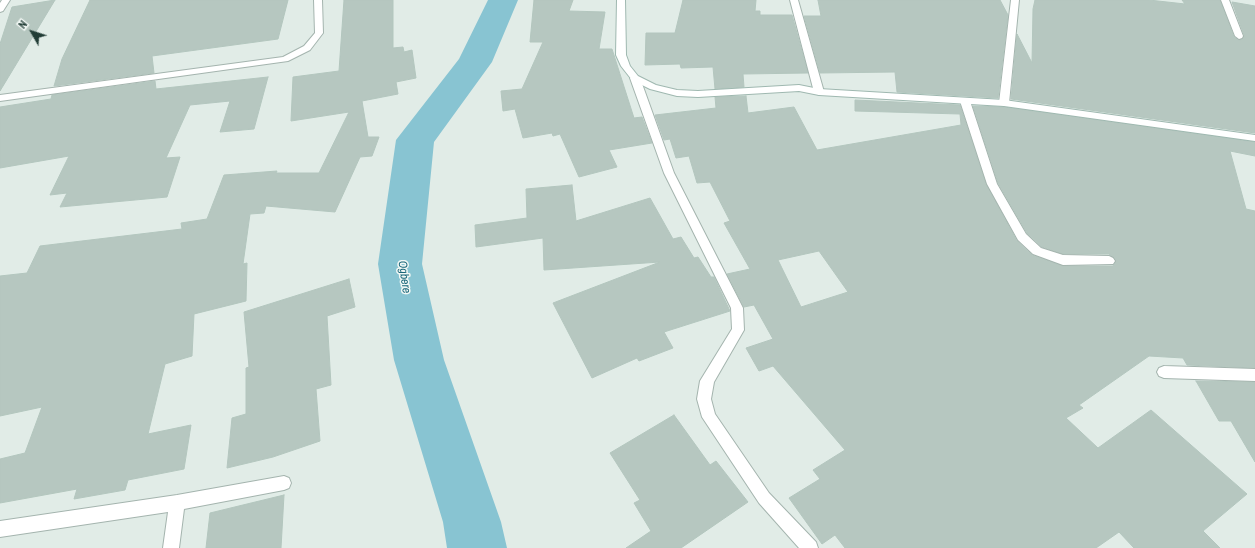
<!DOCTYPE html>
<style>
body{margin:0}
#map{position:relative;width:1255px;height:548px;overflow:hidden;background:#e1ece7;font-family:"Archivo Narrow",sans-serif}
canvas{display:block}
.north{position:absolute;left:12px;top:12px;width:40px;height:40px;-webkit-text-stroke:3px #f2f8f5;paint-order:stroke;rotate:309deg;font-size:11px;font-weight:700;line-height:16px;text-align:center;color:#213d36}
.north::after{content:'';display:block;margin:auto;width:14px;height:18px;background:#213d36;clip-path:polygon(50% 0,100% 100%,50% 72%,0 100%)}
</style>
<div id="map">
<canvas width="1255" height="548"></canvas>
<div class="north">N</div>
</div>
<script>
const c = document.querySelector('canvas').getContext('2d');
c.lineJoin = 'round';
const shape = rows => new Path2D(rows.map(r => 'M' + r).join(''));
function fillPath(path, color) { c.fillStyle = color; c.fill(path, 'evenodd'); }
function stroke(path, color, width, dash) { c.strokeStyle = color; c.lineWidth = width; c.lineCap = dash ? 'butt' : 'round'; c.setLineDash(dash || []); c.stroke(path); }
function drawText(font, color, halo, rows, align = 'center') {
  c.font = font + ' "Archivo Narrow",sans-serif'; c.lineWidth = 3; c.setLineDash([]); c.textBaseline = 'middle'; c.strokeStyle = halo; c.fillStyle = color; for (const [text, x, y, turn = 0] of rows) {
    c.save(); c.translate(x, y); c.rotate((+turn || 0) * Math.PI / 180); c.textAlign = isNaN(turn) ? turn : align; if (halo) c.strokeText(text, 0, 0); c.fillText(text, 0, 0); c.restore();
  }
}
fillPath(shape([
 [488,0,518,0,492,62,434,142,422,264,444,360,501,522,507,548,447,548,443,522,394,360,378,264,396,140,459,59,488,0]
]), '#88c4d2');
const building = shape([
 [55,0,0,91,0,44,12,7,55,0],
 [90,0,288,0,278,39,152,56,154,73,54,86,62,59,90,0],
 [344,0,393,0,393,48,403,47,404,52,412,50,416,78,396,82,398,94,362,101,368,137,379,137,372,156,360,157,335,212,266,206,264,213,250,214,243,264,247,263,246,301,194,314,192,356,165,364,148,434,191,425,184,469,128,480,125,490,74,499,77,489,0,503,0,459,25,453,42,407,0,416,0,276,27,273,40,246,182,229,181,223,207,219,224,175,277,171,276,173,319,173,349,112,291,121,293,77,339,71,344,0],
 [534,0,573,0,569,11,605,12,599,49,612,49,634,118,642,117,652,143,609,150,617,167,579,177,560,134,553,136,552,133,523,138,515,109,503,111,501,91,522,89,543,42,530,42,534,0],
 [683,0,756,0,755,11,760,11,760,15,792,15,808,73,743,74,744,87,715,89,713,67,681,68,680,64,645,65,646,33,675,33,683,0],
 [818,0,1000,0,1008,15,998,98,897,92,895,72,820,73,804,16,821,16,818,0],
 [1035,0,1149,0,1185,4,1182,0,1220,0,1234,37,1239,40,1243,39,1244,35,1232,2,1255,6,1255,133,1011,99,1017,34,1032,63,1033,9,1035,0],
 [268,77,254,129,220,132,230,101,190,105,166,158,180,157,167,197,60,207,67,193,50,195,69,156,0,168,0,107,51,99,52,95,155,81,156,89,268,77],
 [746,96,748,113,794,107,817,150,961,125,960,114,855,111,855,100,960,105,986,184,1017,241,1032,255,1063,266,1113,266,1116,260,1109,254,1063,254,1042,247,1027,233,998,183,973,106,1004,107,1255,142,1255,156,1230,151,1246,209,1255,211,1255,368,1187,365,1183,358,1149,356,1079,405,1083,408,1066,418,1098,448,1151,410,1247,494,1203,531,1220,548,1134,548,1119,532,1096,548,845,548,835,535,822,544,789,498,820,479,813,470,845,450,773,366,759,371,746,348,773,339,754,305,744,307,727,274,750,269,724,223,730,221,710,182,697,183,689,156,676,158,670,139,664,140,655,115,716,108,715,97,746,96],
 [819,251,848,292,801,307,778,260,819,251],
 [572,185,576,221,650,198,673,239,681,237,694,258,698,257,711,277,714,277,730,311,664,332,673,348,639,361,637,358,592,378,553,303,660,262,544,270,543,238,476,247,475,225,527,218,526,189,572,185],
 [349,279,355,307,327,316,331,385,316,389,320,441,273,457,227,468,232,418,246,414,246,368,249,367,244,312,349,279],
 [1196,381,1255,382,1255,462,1231,421,1219,421,1196,381],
 [674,415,710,465,716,461,748,502,681,548,626,548,651,531,634,503,640,500,610,453,674,415],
 [284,495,281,548,206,548,210,513,284,495]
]);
fillPath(building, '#b6c7c0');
stroke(building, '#b3c6be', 1);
const street = shape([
 [2,0,10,0,3,11,0,12,0,3,2,0],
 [314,0,322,0,323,33,310,50,288,61,0,101,0,95,283,57,304,46,315,33,314,0],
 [790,0,798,0,824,92,822,94,819,95,814,92,790,0],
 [1011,0,1019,0,1009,103,1004,106,999,103,1011,0],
 [1221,0,1229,0,1243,36,1242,38,1239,39,1235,36,1221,0],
 [635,75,640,78,674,173,743,308,744,330,714,382,711,399,715,414,769,493,816,542,818,548,799,548,759,503,702,417,697,399,700,381,732,329,731,308,664,173,630,78,635,75],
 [965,98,970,101,997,184,1026,234,1041,248,1063,255,1109,256,1113,258,1115,261,1113,264,1063,265,1033,254,1018,240,987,184,960,101,965,98],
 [1164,366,1255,369,1255,381,1164,378,1159,376,1157,372,1159,368,1164,366],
 [284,476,289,478,291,483,289,488,284,490,184,509,179,548,163,548,168,512,0,537,0,521,177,495,284,476]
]);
const secondary = shape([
 [617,0,625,0,626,55,630,66,638,76,656,85,677,90,698,91,799,85,819,89,1004,100,1255,135,1255,141,1004,106,819,95,799,91,698,97,677,96,650,89,632,80,621,66,616,55,617,0]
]);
stroke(street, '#a4b4ae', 2);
stroke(secondary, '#9fb8b0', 2);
fillPath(street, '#fff');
fillPath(secondary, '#fff');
drawText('italic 12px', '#1a677a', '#f2f8f5', [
 ["Ogbere",404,277,82]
]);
</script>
